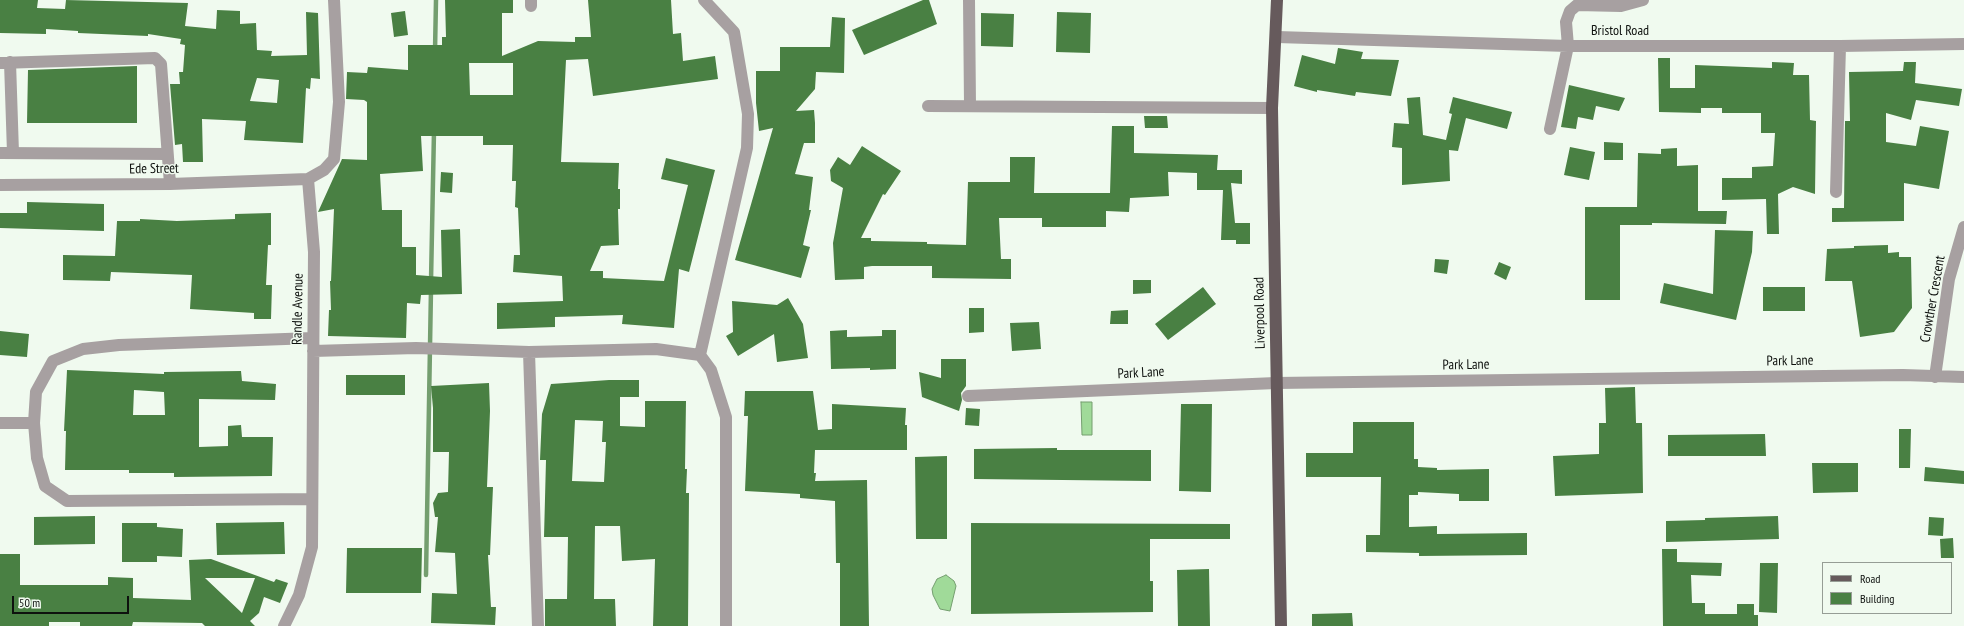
<!DOCTYPE html>
<style>
body{margin:0}
#map{position:relative;width:1964px;height:626px;overflow:hidden;background:#f0faef;font-family:"PT Sans Narrow",sans-serif}
canvas{display:block}
.legend{position:absolute;left:1822px;top:562px;width:130px;height:52px;box-sizing:border-box;background:#f0faef;border:1px solid #969d95;margin:0;padding:5px 7px;list-style:none;font-size:12px;color:#0e110e}
.legend li{display:flex;align-items:center;gap:8px;height:20px}
.legend b{width:20px;border:1px solid #969d95}
.scale{position:absolute;left:12px;top:596px;width:117px;height:18px;box-sizing:border-box;border:2px solid #0e110e;border-top:0;padding-left:5px;font-size:12px;line-height:14px;white-space:nowrap;color:#0e110e;-webkit-text-stroke:3px #f0faef;paint-order:stroke}
</style>
<div id="map">
<canvas width="1964" height="626"></canvas>
<ul class="legend">
<li><b style="height:5px;background:#665a5c"></b>Road</li>
<li><b style="height:11px;background:#498043"></b>Building</li>
</ul>
<div class="scale">50 m</div>
</div>
<script>
const c = document.querySelector('canvas').getContext('2d');
c.lineJoin = 'round';
function fillPath(path, color) { c.fillStyle = color; c.fill(path, 'evenodd'); }
const shape = rows => new Path2D(rows.map(r => 'M' + r).join(''));
function stroke(path, color, width, dash) { c.strokeStyle = color; c.lineWidth = width; c.lineCap = dash ? 'butt' : 'round'; c.setLineDash(dash || []); c.stroke(path); }
function drawText(font, color, halo, rows, align = 'center') {
  c.font = font + ' "PT Sans Narrow",sans-serif'; c.lineWidth = 3; c.setLineDash([]); c.textBaseline = 'middle'; c.strokeStyle = halo; c.fillStyle = color; for (const [text, x, y, turn = 0] of rows) {
    c.save(); c.translate(x, y); c.rotate((+turn || 0) * Math.PI / 180); c.textAlign = isNaN(turn) ? turn : align; if (halo) c.strokeText(text, 0, 0); c.fillText(text, 0, 0); c.restore();
  }
}
const water = shape([
 [1081,402,1092,402,1092,435,1082,435,1081,402],
 [946,575,954,581,956,586,950,611,940,609,933,595,932,589,937,579,946,575]
]);
fillPath(water, '#a0da99');
stroke(water, '#749e6f', 1);
stroke(shape([
 [435,51,436,0],
 [431,281,434,131],
 [426,575,431,289]
]), '#749e6f', 4.5);
fillPath(shape([
 [0,0,38,0,37,8,65,9,66,0,188,3,185,26,216,29,217,10,240,11,240,24,256,23,257,50,272,51,271,56,307,55,306,12,318,13,320,79,311,78,310,89,306,88,303,143,244,140,246,121,202,119,203,162,183,162,182,144,175,145,170,84,180,84,179,72,183,72,185,45,180,44,181,39,148,34,148,36,78,33,78,31,46,29,46,34,0,33],
 [257,78,279,80,277,103,250,101],
 [445,0,513,0,513,13,502,13,502,56,538,41,575,42,575,37,591,37,588,0,671,0,673,34,681,33,683,61,715,56,718,79,593,96,588,59,566,60,561,162,619,163,618,189,620,189,620,209,618,209,619,245,601,246,590,271,603,271,603,278,664,281,688,185,661,179,666,158,715,170,689,272,679,269,674,328,622,324,623,315,555,317,555,327,497,329,497,303,563,301,562,276,513,272,514,255,520,255,518,208,515,207,516,181,512,181,513,145,483,145,483,136,421,136,423,171,380,174,382,210,402,210,402,247,416,247,416,275,442,277,441,230,460,229,462,294,421,295,420,304,407,303,406,338,328,336,329,310,331,310,330,281,331,281,334,209,318,212,342,159,367,160,367,102,364,100,346,99,347,72,367,73,368,67,408,70,408,45,442,45,442,37,446,37],
 [469,63,513,63,513,95,470,95],
 [923,0,929,0,937,24,864,55,852,30],
 [405,11,408,35,394,37,391,13],
 [1057,12,1091,13,1090,53,1056,52],
 [981,13,1014,14,1013,47,981,46],
 [832,17,845,18,844,73,816,72,815,89,796,111,814,110,815,123,815,143,804,143,795,174,813,177,809,210,811,210,803,245,810,247,801,278,735,260,773,128,759,131,756,103,756,71,780,71,780,47,830,47],
 [1338,48,1363,52,1361,59,1399,60,1391,96,1356,92,1355,96,1317,90,1317,92,1294,86,1302,55,1335,64],
 [1658,58,1670,58,1670,88,1695,88,1695,65,1772,68,1772,62,1794,63,1793,75,1809,75,1810,120,1816,121,1815,194,1793,187,1778,194,1779,234,1767,234,1766,199,1722,200,1722,178,1752,178,1752,167,1773,166,1775,133,1761,133,1761,113,1722,113,1722,108,1701,108,1701,113,1659,112],
 [1904,62,1916,62,1915,83,1962,89,1959,106,1916,100,1911,120,1886,113,1886,142,1916,146,1920,126,1949,131,1939,189,1904,183,1904,221,1832,222,1832,208,1844,208,1845,121,1850,121,1849,72,1903,71],
 [137,66,137,123,27,123,28,70],
 [1569,85,1625,98,1619,111,1596,106,1593,120,1578,117,1576,129,1561,127],
 [1420,97,1423,135,1446,140,1452,114,1449,113,1453,97,1512,112,1507,129,1466,118,1458,151,1449,150,1450,181,1402,185,1402,148,1392,147,1394,123,1409,124,1407,98],
 [1144,116,1167,116,1168,128,1145,128],
 [1112,126,1134,126,1134,153,1218,155,1217,170,1242,170,1242,184,1231,183,1235,223,1250,223,1250,244,1236,244,1236,240,1221,240,1223,190,1197,190,1197,173,1168,172,1169,196,1130,198,1129,212,1106,211,1106,227,1042,227,1042,218,999,218,1001,259,1011,259,1011,279,932,278,932,266,872,266,864,267,864,279,835,280,833,243,843,188,831,181,830,170,838,157,850,165,862,146,901,171,885,195,883,194,861,238,871,238,871,241,927,242,927,244,966,245,968,182,1010,182,1010,157,1035,157,1034,193,1110,193],
 [1604,142,1623,143,1623,160,1604,160],
 [1570,147,1595,152,1589,180,1564,175],
 [1677,148,1677,166,1698,165,1698,211,1727,211,1726,224,1652,223,1652,225,1620,225,1620,300,1585,300,1585,207,1637,207,1638,153,1661,154,1661,149],
 [441,172,453,173,452,193,440,192],
 [27,202,104,204,104,231,0,228,0,213,27,213],
 [271,213,271,245,268,245,266,285,272,285,271,319,254,319,254,313,190,309,192,275,111,272,110,281,63,280,63,255,115,256,117,221,140,221,140,219,177,221,235,219,235,214],
 [1715,230,1753,231,1752,252,1736,320,1660,303,1664,283,1713,294],
 [1888,245,1888,253,1899,252,1899,257,1911,257,1912,308,1894,332,1860,337,1852,281,1825,281,1827,249,1854,248,1854,246],
 [1435,259,1449,260,1447,274,1434,272],
 [1499,262,1511,267,1506,280,1494,274],
 [1133,280,1151,280,1151,293,1133,294],
 [1203,287,1216,304,1168,340,1155,324],
 [1763,287,1805,287,1805,311,1763,311],
 [788,298,803,324,808,358,777,362,774,334,738,356,726,336,733,332,732,301,777,305],
 [969,308,984,308,984,332,969,333],
 [1128,310,1128,324,1110,324,1111,311],
 [1039,322,1041,349,1012,351,1010,323],
 [847,330,847,337,882,336,882,330,896,330,896,369,870,370,870,368,831,369,830,331],
 [0,331,29,334,27,357,0,355],
 [941,359,966,359,966,386,961,393,962,400,959,411,922,397,919,372,941,378],
 [67,370,164,374,164,372,241,371,242,381,276,384,275,400,199,399,199,447,228,446,228,426,241,425,242,437,273,437,272,476,174,477,174,473,129,473,129,470,65,470,66,431,64,431],
 [134,390,164,392,165,415,133,415],
 [346,375,405,375,405,395,346,395],
 [609,380,639,380,639,397,620,397,620,426,645,427,645,401,686,401,685,469,687,469,686,493,689,493,688,626,653,626,655,559,622,561,620,526,595,526,594,599,615,599,616,626,545,626,545,599,567,599,568,537,544,537,546,460,540,460,542,414,551,384],
 [575,420,603,421,602,442,606,442,604,482,572,481],
 [489,383,490,411,487,487,493,487,490,555,488,555,491,607,496,607,495,625,431,623,432,593,457,594,455,553,435,552,438,517,435,517,433,503,438,493,448,492,449,452,433,452,433,408,431,386],
 [1635,387,1636,423,1642,423,1643,493,1555,496,1553,456,1599,454,1599,423,1606,423,1605,388],
 [745,391,813,391,818,430,832,429,832,404,906,408,905,425,907,425,907,450,815,450,814,473,816,473,815,481,867,480,869,626,840,626,840,563,836,563,835,501,800,498,800,494,745,491,748,416,744,416],
 [1181,404,1212,404,1211,492,1179,491],
 [966,408,980,409,979,426,965,425],
 [1353,422,1414,422,1414,459,1418,459,1418,467,1437,468,1437,470,1489,469,1489,501,1459,501,1459,494,1418,492,1418,495,1409,495,1409,527,1437,526,1437,534,1527,533,1527,555,1419,556,1419,553,1366,552,1366,535,1380,535,1381,477,1306,477,1306,453,1353,453],
 [1899,429,1911,429,1910,468,1899,468],
 [1765,434,1766,456,1668,456,1668,435],
 [1057,448,1057,450,1151,450,1151,481,974,479,974,449],
 [947,456,947,539,916,539,915,457],
 [1812,463,1858,463,1858,492,1813,493],
 [1925,467,1964,471,1964,484,1924,481],
 [95,516,95,544,34,545,34,517],
 [1778,516,1779,539,1666,542,1666,521,1705,520,1705,518],
 [1929,517,1944,518,1943,536,1928,535],
 [284,522,285,554,217,555,216,523],
 [122,523,157,523,157,527,183,529,182,557,157,556,157,562,122,562],
 [971,523,1230,524,1230,539,1150,539,1150,581,1153,581,1153,612,971,614],
 [1953,538,1954,558,1941,558,1940,539],
 [347,548,422,548,421,593,346,593],
 [1662,549,1677,549,1677,562,1722,563,1721,576,1691,575,1692,603,1705,603,1705,614,1737,614,1737,604,1754,604,1754,615,1758,615,1758,626,1663,626],
 [0,554,20,554,20,585,108,585,108,577,133,578,133,598,191,600,189,560,211,559,274,582,276,579,288,583,280,603,264,597,259,613,250,621,255,626,205,626,202,623,133,622,132,626,80,626,80,622,49,622,49,626,0,626],
 [205,578,255,578,242,613],
 [1760,563,1778,563,1777,613,1759,612],
 [1209,569,1210,626,1178,626,1177,570],
 [1352,613,1353,626,1312,626,1312,614]
]), '#498043');
stroke(shape([
 [969,0,970,105],
 [531,6,531,0],
 [1277,37,1568,46,1840,46,1964,44],
 [10,62,13,153],
 [0,63,155,58,161,64,170,184],
 [928,106,1272,108],
 [1550,129,1568,46,1566,22,1570,11,1577,5,1621,6,1643,0],
 [0,153,167,154],
 [0,185,170,184,308,179,324,170,334,159,339,102,334,0],
 [1836,192,1840,46],
 [313,351,416,348,529,352,656,349,700,355,711,370,726,417,726,626],
 [529,352,538,626],
 [700,355,747,148,748,114,734,32,704,0],
 [1935,377,1949,279,1964,227],
 [968,396,1276,383,1903,375,1964,377],
 [0,423,34,423],
 [312,499,67,501,45,486,37,458,34,423,36,392,53,361,83,349,119,345,313,338],
 [284,626,299,595,312,547,314,252,308,179]
]), '#a7a0a1', 12);
stroke(shape([
 [1277,0,1272,108,1281,626]
]), '#665a5c', 12);
drawText('14px', '#0e110e', '#f0faef', [
 ["Bristol Road",1620,31],
 ["Ede Street",154,169,-1],
 ["Crowther Crescent",1933,299,-80],
 ["Randle Avenue",298,309,-89],
 ["Liverpool Road",1260,313,-91],
 ["Park Lane",1790,361,-1],
 ["Park Lane",1466,365,-1],
 ["Park Lane",1141,373,-3]
]);
</script>
